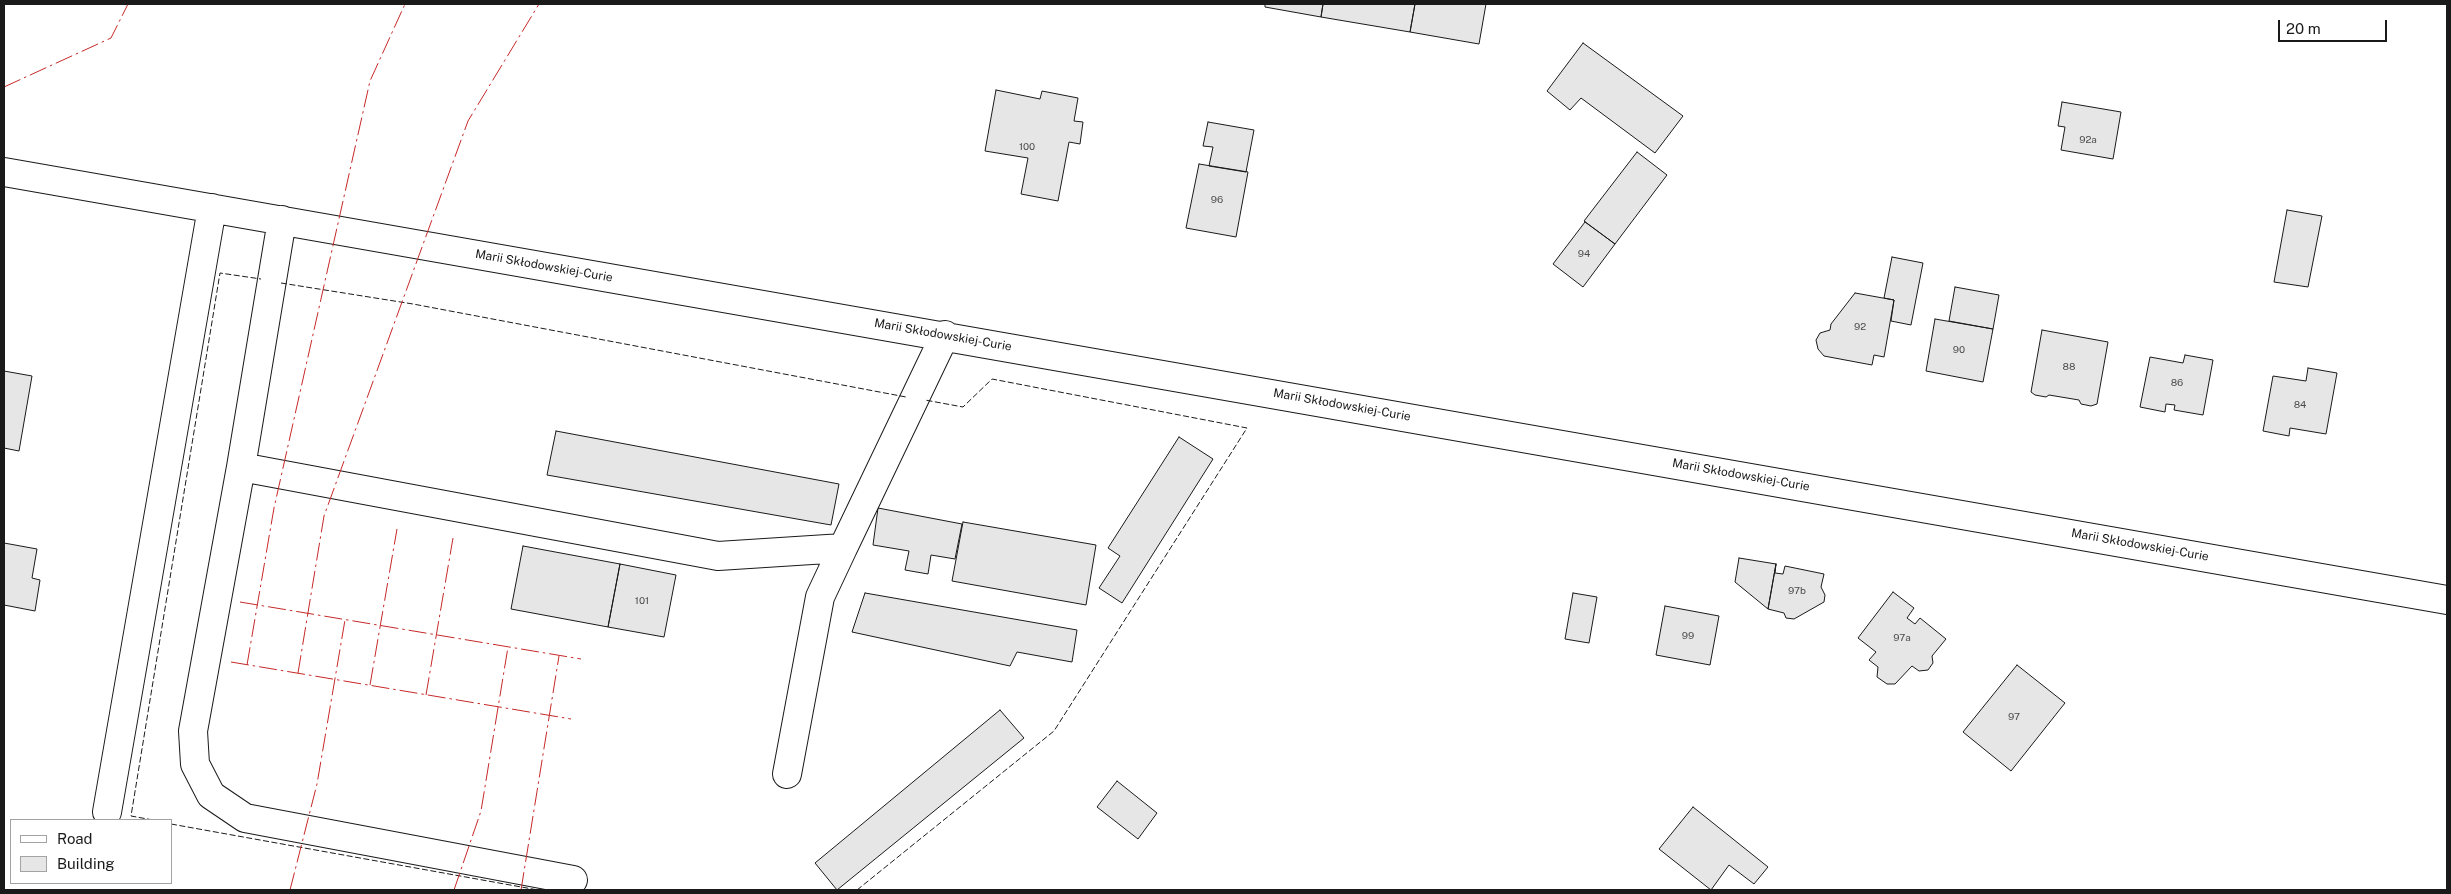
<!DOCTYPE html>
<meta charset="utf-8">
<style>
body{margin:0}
#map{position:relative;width:2451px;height:894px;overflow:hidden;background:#fff;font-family:"Public Sans",sans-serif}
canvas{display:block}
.frame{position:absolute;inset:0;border:5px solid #1a1a1a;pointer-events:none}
.legend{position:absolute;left:10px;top:819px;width:162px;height:65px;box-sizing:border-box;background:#fff;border:1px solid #a3a3a3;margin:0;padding:6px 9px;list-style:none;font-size:15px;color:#1a1a1a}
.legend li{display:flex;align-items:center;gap:10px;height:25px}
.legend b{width:25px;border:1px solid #a3a3a3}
.scale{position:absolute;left:2278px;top:20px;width:109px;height:22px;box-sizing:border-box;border:2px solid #1a1a1a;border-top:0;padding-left:6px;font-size:15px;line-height:18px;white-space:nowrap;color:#1a1a1a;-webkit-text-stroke:4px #fff;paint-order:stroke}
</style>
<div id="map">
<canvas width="2451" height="894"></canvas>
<div class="frame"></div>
<ul class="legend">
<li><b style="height:6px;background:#fff"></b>Road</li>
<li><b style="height:14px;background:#e6e6e6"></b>Building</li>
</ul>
<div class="scale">20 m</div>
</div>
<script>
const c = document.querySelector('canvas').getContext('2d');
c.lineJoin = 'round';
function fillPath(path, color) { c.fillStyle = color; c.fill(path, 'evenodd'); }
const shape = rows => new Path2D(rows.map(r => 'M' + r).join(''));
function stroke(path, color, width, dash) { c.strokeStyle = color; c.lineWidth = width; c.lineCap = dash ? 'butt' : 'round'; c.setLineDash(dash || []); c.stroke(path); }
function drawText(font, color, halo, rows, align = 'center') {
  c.font = font + ' "Public Sans",sans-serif'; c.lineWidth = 4; c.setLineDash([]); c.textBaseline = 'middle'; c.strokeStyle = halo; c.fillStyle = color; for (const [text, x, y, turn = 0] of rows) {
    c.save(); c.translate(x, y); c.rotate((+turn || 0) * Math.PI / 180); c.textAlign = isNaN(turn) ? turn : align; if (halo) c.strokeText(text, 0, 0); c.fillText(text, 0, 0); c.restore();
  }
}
const building = shape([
 [1265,4,1323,4,1321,17,1265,7,1265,4],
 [1323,4,1415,4,1410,32,1321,17,1323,4],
 [1415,4,1486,4,1479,44,1410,32,1415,4],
 [1583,43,1683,116,1655,153,1581,98,1570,110,1547,91,1583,43],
 [996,90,1040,99,1042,91,1078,98,1074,121,1083,122,1080,144,1069,142,1058,201,1021,194,1028,158,985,151,996,90],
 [2062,102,2121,112,2113,159,2061,150,2065,127,2058,126,2062,102],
 [1208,122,1254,130,1246,172,1209,166,1213,147,1203,146,1208,122],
 [1637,152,1667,175,1615,244,1584,221,1637,152],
 [1199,164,1248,172,1236,237,1186,228,1199,164],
 [2287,210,2322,216,2308,287,2274,282,2287,210],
 [1585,222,1615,244,1583,287,1553,264,1585,222],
 [1892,257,1923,263,1911,325,1891,321,1894,300,1884,298,1892,257],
 [1955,287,1999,295,1993,329,1949,321,1955,287],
 [1855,293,1894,300,1884,357,1874,355,1872,365,1824,356,1818,349,1816,340,1820,333,1830,330,1831,324,1855,293],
 [1935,319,1993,329,1983,382,1926,371,1935,319],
 [2042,330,2108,342,2097,404,2091,406,2081,404,2079,400,2049,395,2046,397,2035,395,2031,392,2042,330],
 [2185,355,2213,360,2203,415,2174,410,2175,405,2166,404,2165,412,2140,407,2150,357,2183,363,2185,355],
 [2308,368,2337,373,2326,434,2290,428,2289,436,2263,431,2273,376,2306,381,2308,368],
 [4,371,32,376,19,451,4,448,4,371],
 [556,431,839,484,831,525,547,475,556,431],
 [1179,437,1213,459,1122,603,1099,588,1120,556,1108,548,1179,437],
 [878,508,962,524,955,559,931,555,928,574,905,570,909,551,873,545,878,508],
 [963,522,1096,545,1086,605,952,581,963,522],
 [4,543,37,549,32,578,40,580,35,611,4,605,4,543],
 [523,546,620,564,608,627,511,609,523,546],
 [1739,558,1776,564,1768,609,1735,582,1739,558],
 [620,564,676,575,664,637,608,627,620,564],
 [1776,564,1775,573,1783,574,1785,566,1824,574,1821,587,1825,595,1824,602,1794,619,1786,618,1784,613,1768,609,1776,564],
 [1893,592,1914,608,1907,618,1915,624,1920,618,1946,639,1932,656,1933,663,1928,670,1919,671,1912,666,1895,684,1887,684,1877,677,1878,667,1869,660,1876,652,1858,638,1893,592],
 [865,593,1077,630,1072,662,1017,652,1010,666,852,632,865,593],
 [1573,593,1597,597,1589,643,1565,639,1573,593],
 [1665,606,1719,616,1710,665,1656,655,1665,606],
 [2017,665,2065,703,2011,771,1963,732,2017,665],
 [1000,710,1024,738,837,890,815,863,1000,710],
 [1117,781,1157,813,1138,839,1097,807,1117,781],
 [1693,807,1768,867,1754,884,1729,865,1711,890,1659,849,1693,807]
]);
fillPath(building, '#e6e6e6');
stroke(building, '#1a1a1a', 1);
const minor = shape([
 [4,172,2447,600],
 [282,220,241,467,718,556,843,548,945,335],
 [241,467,193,731,195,764,211,795,245,818,573,880],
 [787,774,820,597,843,548],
 [107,812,212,208]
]);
stroke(minor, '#1a1a1a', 30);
stroke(minor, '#fff', 28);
stroke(shape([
 [281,283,413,304,906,397],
 [153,820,131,816,220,273,261,279],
 [171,824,538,890],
 [857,890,1054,731,1247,428,992,379,963,407,925,400]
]), '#1a1a1a', 1, [6, 2.5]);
stroke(shape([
 [4,87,111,38,128,4],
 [240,602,581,659],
 [231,662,571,719],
 [247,665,274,508,370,81,405,4],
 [298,673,324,516,468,121,539,4],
 [370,685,397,529],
 [426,695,453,538],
 [290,890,317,784,345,620],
 [454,890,481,811,508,647],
 [521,890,559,656]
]), '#c62828', 1, [18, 4, 2.5, 4]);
drawText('10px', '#4d4d4d', null, [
 ["92a",2088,140],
 ["100",1027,147],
 ["96",1217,200],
 ["94",1584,254],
 ["92",1860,327],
 ["90",1959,350],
 ["88",2069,367],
 ["86",2177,383],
 ["84",2300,405],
 ["97b",1797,591],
 ["101",642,601],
 ["99",1688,636],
 ["97a",1902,638],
 ["97",2014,717]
]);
drawText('12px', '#1a1a1a', '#fff', [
 ["Marii Skłodowskiej-Curie",544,266,10],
 ["Marii Skłodowskiej-Curie",943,335,10],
 ["Marii Skłodowskiej-Curie",1342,405,10],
 ["Marii Skłodowskiej-Curie",1741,475,10],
 ["Marii Skłodowskiej-Curie",2140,545,10]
]);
</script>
